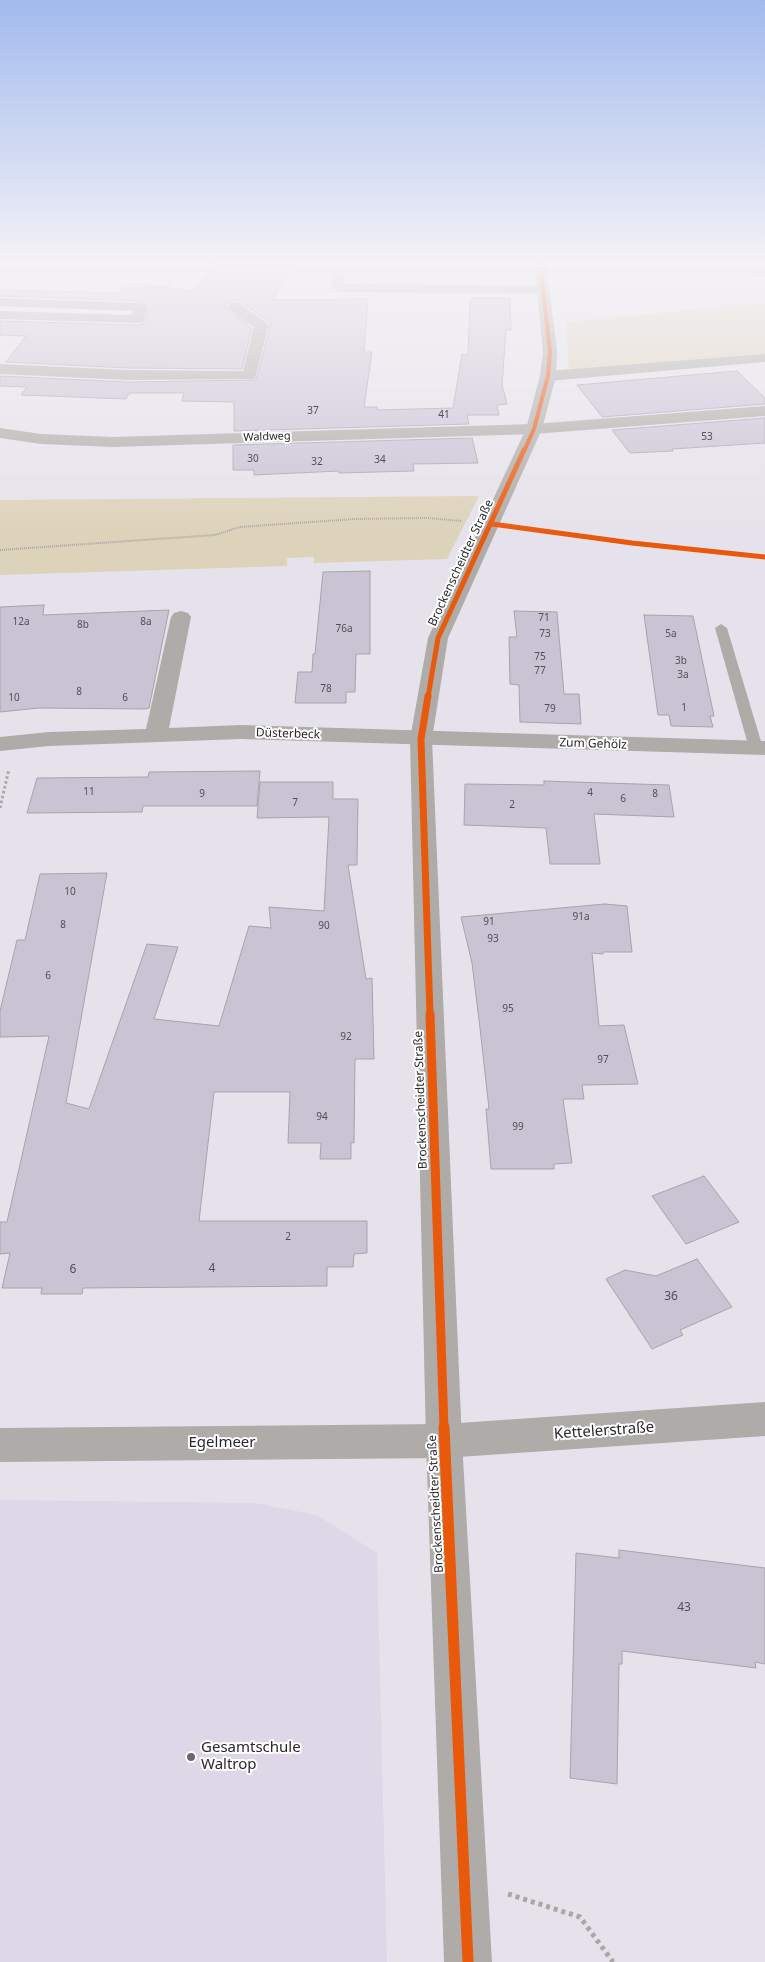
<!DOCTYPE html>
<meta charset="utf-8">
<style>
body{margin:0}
canvas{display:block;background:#e6e2eb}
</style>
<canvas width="765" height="1962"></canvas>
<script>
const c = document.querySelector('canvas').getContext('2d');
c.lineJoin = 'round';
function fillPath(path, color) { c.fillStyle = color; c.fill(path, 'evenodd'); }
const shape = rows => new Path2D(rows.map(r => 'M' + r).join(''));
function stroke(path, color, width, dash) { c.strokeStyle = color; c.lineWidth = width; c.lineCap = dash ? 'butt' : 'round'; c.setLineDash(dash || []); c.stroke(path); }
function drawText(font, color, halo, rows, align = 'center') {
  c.font = font + ' "Noto Sans",sans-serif'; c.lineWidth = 4; c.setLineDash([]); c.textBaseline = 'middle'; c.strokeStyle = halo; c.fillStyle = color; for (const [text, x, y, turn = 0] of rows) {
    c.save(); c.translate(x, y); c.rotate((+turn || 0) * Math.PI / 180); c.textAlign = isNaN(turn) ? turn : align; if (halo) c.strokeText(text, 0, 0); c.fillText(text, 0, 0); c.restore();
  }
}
fillPath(shape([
 [0,1500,254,1503,317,1515,377,1553,387,1962,0,1962]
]), '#ded7e8');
fillPath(shape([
 [765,303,765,356,569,370,566,322],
 [479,496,447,559,314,563,314,557,287,558,287,566,0,575,0,500]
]), '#ddd2ba');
const building = shape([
 [218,261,298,261,272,300,368,299,364,352,372,352,364,407,377,407,377,410,453,408,462,354,468,355,470,298,510,298,511,330,506,330,502,385,507,404,497,405,499,415,467,415,469,424,234,431,234,402,182,401,184,393,129,393,126,399,21,395,27,387,0,386,0,376,128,382,256,380,271,324,240,301,234,300,226,304,225,307,238,319,252,328,242,369,128,368,6,362,26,336,0,335,0,321,138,325,145,323,150,307,141,301,0,296,0,290,121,293,124,288,142,288,144,285,194,291,218,261],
 [737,371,765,398,765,404,602,417,577,385,737,371],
 [765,418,765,443,672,449,673,451,630,453,612,430,765,418],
 [472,438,478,463,413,464,414,471,339,473,339,471,254,475,254,470,233,470,233,445,472,438],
 [370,571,370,654,356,654,355,692,346,692,346,703,295,703,298,672,312,672,313,654,315,654,323,572,370,571],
 [44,605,43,615,169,610,149,708,146,709,39,708,0,712,0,607,44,605],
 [514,611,557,612,564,694,579,694,581,724,520,722,519,685,510,684,509,637,517,637,514,611],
 [644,615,693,616,714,716,710,716,713,727,671,726,669,715,658,715,644,615],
 [260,771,257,806,143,806,142,812,27,813,37,778,148,777,149,772,260,771],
 [544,781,669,785,674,817,594,814,600,864,550,864,546,828,464,825,465,784,544,785,544,781],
 [260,782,333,782,333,799,358,799,357,865,348,865,366,979,372,978,374,1059,355,1059,354,1143,351,1142,351,1159,320,1159,321,1143,288,1143,290,1092,214,1092,199,1221,367,1221,367,1253,354,1254,353,1267,327,1267,327,1286,83,1288,82,1294,41,1294,42,1288,2,1288,10,1253,0,1254,0,1222,7,1222,49,1036,0,1037,0,1011,17,940,25,940,40,874,107,873,66,1103,89,1109,147,944,178,947,154,1019,219,1026,249,926,271,928,269,907,324,911,329,817,257,818,260,782],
 [605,904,627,906,632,952,603,952,603,954,592,953,599,1026,624,1025,638,1084,582,1085,584,1099,563,1099,572,1163,554,1164,554,1169,491,1169,486,1109,489,1109,480,1028,472,963,461,917,605,904],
 [704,1176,739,1222,686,1244,652,1196,704,1176],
 [697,1259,732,1307,680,1330,683,1335,652,1349,606,1279,625,1270,656,1276,697,1259],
 [619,1550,765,1568,765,1664,755,1662,756,1668,622,1651,622,1664,619,1664,617,1784,570,1778,576,1553,619,1558,619,1550]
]);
fillPath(building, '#cac3d4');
stroke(building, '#a6a3aa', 1);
stroke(shape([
 [158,291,199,261],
 [517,528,632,543,765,557],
 [0,550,215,535,240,527,355,519,427,518,462,521]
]), '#aaa6a5', 2, [1, 1]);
stroke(shape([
 [0,808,9,769]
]), '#aaa6a5', 3, [2.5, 2.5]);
stroke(shape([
 [508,1894,580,1917,613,1962]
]), '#aaa6a5', 5, [4, 4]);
fillPath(shape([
 [721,624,727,628,763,748,761,751,751,751,749,748,715,628,721,624]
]), '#afaba8');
fillPath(shape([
 [331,261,343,261,345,284,543,286,550,290,543,294,339,292,332,288,331,261],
 [765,269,765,277,758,278,751,274,753,271,765,269],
 [0,298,141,303,148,307,145,319,143,322,138,323,0,319,0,311,132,315,133,311,0,306,0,298],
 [234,302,239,303,269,325,255,379,128,380,0,374,0,364,128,370,243,371,254,327,239,318,229,309,227,306,234,302],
 [765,354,765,362,548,381,543,379,540,376,543,373,548,371,765,354],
 [765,406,765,416,534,434,113,447,41,444,0,438,0,428,41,434,113,437,534,424,765,406],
 [181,611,188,613,191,617,169,728,241,725,765,741,765,755,241,739,49,746,0,751,0,737,49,732,146,729,171,617,174,613,181,611],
 [765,1402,765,1436,444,1458,0,1462,0,1428,444,1424,765,1402]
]), '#afaba8');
fillPath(shape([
 [534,261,546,261,557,352,556,376,542,429,448,638,432,739,462,1441,492,1962,444,1962,426,1441,410,739,428,638,526,429,540,376,543,352,534,261]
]), '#afaba8');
stroke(shape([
 [524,451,534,429,548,376,550,352,540,261]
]), '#e8590c', 4);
stroke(shape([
 [492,524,632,543,765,557],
 [428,697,438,638,524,450]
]), '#e8590c', 5);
stroke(shape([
 [428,696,421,739,430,1015]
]), '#e8590c', 7);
stroke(shape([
 [430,1014,444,1428]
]), '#e8590c', 9);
stroke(shape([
 [444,1427,468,1962]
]), '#e8590c', 11);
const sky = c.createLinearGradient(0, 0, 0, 536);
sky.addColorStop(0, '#a2baee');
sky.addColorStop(0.49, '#f4f2f6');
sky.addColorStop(1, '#f4f2f600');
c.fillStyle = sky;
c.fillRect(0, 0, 765, 536);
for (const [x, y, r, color] of [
 [191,1757,5,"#6b6870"]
]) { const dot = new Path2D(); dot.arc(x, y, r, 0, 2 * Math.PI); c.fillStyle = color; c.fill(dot); stroke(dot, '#fff', 2); }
drawText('10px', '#514e57', null, [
 ["37",313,411],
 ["41",444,415],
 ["53",707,437],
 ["30",253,459],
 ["34",380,460],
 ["32",317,462],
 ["71",544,618],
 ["12a",21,622],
 ["8a",146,622],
 ["8b",83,625],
 ["76a",344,629],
 ["73",545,634],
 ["5a",671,634],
 ["75",540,657],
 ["3b",681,661],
 ["77",540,671],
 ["3a",683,675],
 ["78",326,689],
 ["8",79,692],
 ["10",14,698],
 ["6",125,698],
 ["1",684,708],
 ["79",550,709],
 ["11",89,792],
 ["4",590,793],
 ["9",202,794],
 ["8",655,794],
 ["6",623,799],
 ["7",295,803],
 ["2",512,805],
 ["10",70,892],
 ["91a",581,917],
 ["91",489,922],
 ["8",63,925],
 ["90",324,926],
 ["93",493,939],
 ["6",48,976],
 ["95",508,1009],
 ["92",346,1037],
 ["97",603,1060],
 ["94",322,1117],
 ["99",518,1127],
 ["2",288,1237]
]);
drawText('11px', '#29272d', '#fff', [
 ["Waldweg",267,437,-2]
]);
drawText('12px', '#29272d', '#fff', [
 ["Brockenscheidter Straße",461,563,-65],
 ["Düsterbeck",288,734,2],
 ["Zum Gehölz",593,744,2],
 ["Brockenscheidter Straße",421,1100,-92],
 ["Brockenscheidter Straße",436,1504,-93]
]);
drawText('12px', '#514e57', null, [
 ["4",212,1269],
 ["6",73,1270],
 ["36",671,1297],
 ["43",684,1608]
]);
drawText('15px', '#29272d', '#fff', [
 ["Kettelerstraße",604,1431,-4],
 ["Egelmeer",222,1443]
]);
drawText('15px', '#29272d', '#fff', [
 ["Gesamtschule",201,1748],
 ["Waltrop",201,1765]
], 'left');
</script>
